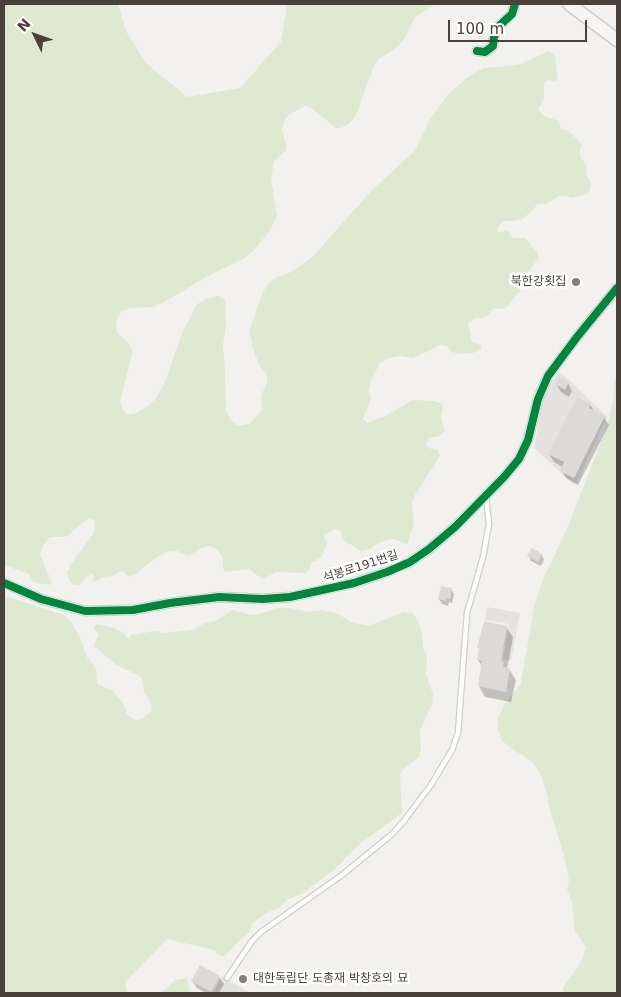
<!DOCTYPE html>
<meta charset="utf-8">
<style>
body{margin:0}
#map{position:relative;width:621px;height:997px;overflow:hidden;background:#f2f1ee;font-family:"DejaVu Sans",sans-serif}
canvas{display:block}
.frame{position:absolute;inset:0;border:5px solid #48423a;pointer-events:none}
.north{position:absolute;left:10px;top:10px;width:50px;height:50px;-webkit-text-stroke:4px #fff;paint-order:stroke;rotate:312deg;font-size:14px;font-weight:700;line-height:20px;text-align:center;color:#48423a}
.north::after{content:'';display:block;margin:auto;width:18px;height:22px;background:#48423a;clip-path:polygon(50% 0,100% 100%,50% 72%,0 100%)}
.scale{position:absolute;left:448px;top:20px;width:139px;height:22px;box-sizing:border-box;border:2px solid #48423a;border-top:0;padding-left:6px;font-size:15px;line-height:18px;white-space:nowrap;color:#48423a;-webkit-text-stroke:4px #fff;paint-order:stroke}
</style>
<div id="map">
<canvas width="621" height="997"></canvas>
<div class="frame"></div>
<div class="north">N</div>
<div class="scale">100 m</div>
</div>
<script>
const c = document.querySelector('canvas').getContext('2d');
c.lineJoin = 'round';
function fillPath(path, color) { c.fillStyle = color; c.fill(path, 'evenodd'); }
const shape = rows => new Path2D(rows.map(r => 'M' + r).join(''));
function stroke(path, color, width, dash) { c.strokeStyle = color; c.lineWidth = width; c.lineCap = dash ? 'butt' : 'round'; c.setLineDash(dash || []); c.stroke(path); }
function drawText(font, color, halo, rows, align = 'center') {
  c.font = font + ' "DejaVu Sans","Noto Sans KR",sans-serif'; c.lineWidth = 5; c.setLineDash([]); c.textBaseline = 'middle'; c.strokeStyle = halo; c.fillStyle = color; for (const [text, x, y, turn = 0] of rows) {
    c.save(); c.translate(x, y); c.rotate((+turn || 0) * Math.PI / 180); c.textAlign = isNaN(turn) ? turn : align; if (halo) c.strokeText(text, 0, 0); c.fillText(text, 0, 0); c.restore();
  }
}
fillPath(shape([
 [559,373,562,373,607,417,576,484,574,485,534,448,543,399,553,380]
]), '#e4e1de');
fillPath(shape([
 [4,4,118,4,126,31,146,63,187,97,240,88,281,42,287,4,436,4,415,17,405,38,398,46,379,59,374,65,358,110,354,118,349,124,341,128,336,128,310,107,305,106,297,110,285,118,282,130,286,144,286,150,274,161,271,179,277,217,268,233,253,251,245,258,206,277,166,301,153,307,130,308,121,311,117,319,116,326,118,334,128,342,133,350,120,402,123,410,127,414,133,414,147,407,156,398,165,382,182,333,196,305,206,299,218,296,225,300,226,323,223,345,225,372,226,409,227,414,233,423,240,426,249,424,262,410,261,396,267,382,267,375,259,364,254,352,249,331,263,292,268,284,273,279,291,272,303,264,315,254,373,189,415,151,430,119,448,95,466,78,484,68,518,65,548,51,555,56,558,79,556,81,547,80,544,83,544,99,538,109,544,116,559,121,561,129,570,132,582,144,580,150,581,158,587,166,586,176,591,182,589,192,584,195,571,198,565,196,559,196,546,204,538,204,523,219,514,221,504,221,499,225,497,232,508,231,512,238,525,238,537,252,539,257,530,270,521,278,520,290,507,307,503,309,493,308,488,316,482,318,475,318,468,323,472,342,481,345,481,349,473,353,460,354,452,352,447,346,440,345,413,358,400,356,388,358,380,363,371,380,369,391,371,398,363,419,367,423,385,416,413,400,435,401,442,404,443,407,441,417,445,431,440,436,429,438,426,444,428,448,438,450,440,456,415,495,412,501,414,524,407,544,394,539,380,542,370,549,361,551,345,541,340,531,335,529,324,535,327,544,321,558,312,562,309,570,305,573,277,572,262,579,249,569,225,572,223,567,223,557,215,548,209,546,201,548,189,556,177,551,170,551,157,557,136,574,129,577,122,571,112,576,104,577,95,582,93,581,94,574,91,573,79,585,75,585,69,580,67,572,77,555,93,535,95,524,93,520,89,519,86,520,70,534,64,537,50,537,43,545,40,555,51,580,52,582,49,585,33,582,29,574,4,565],
 [617,370,617,993,563,993,563,987,576,970,583,958,586,947,575,932,572,902,567,889,569,880,564,855,551,814,546,791,540,773,533,763,502,741,498,731,498,719,504,705,521,683,534,607,543,579,567,529,607,426,613,400,614,386],
 [4,596,64,615,72,623,81,640,87,657,96,669,97,684,113,691,123,703,127,714,135,720,138,720,142,719,151,711,152,706,144,692,143,681,141,677,136,674,116,665,94,646,99,634,93,628,97,624,115,628,125,634,125,636,128,638,131,635,155,631,165,633,191,630,205,623,216,621,232,610,252,615,259,614,278,608,291,608,308,612,322,610,336,613,354,623,369,626,403,612,412,613,418,620,422,633,423,648,427,655,426,674,433,694,432,704,420,730,421,748,419,757,402,770,400,775,402,813,357,846,335,869,303,893,287,900,279,908,266,913,252,924,249,933,241,939,225,956,218,955,214,950,167,939,125,982,127,993,4,993],
 [187,978,190,993,161,993,175,980]
]), '#dfe9d1');
fillPath(shape([
 [487,607,520,613,511,661,503,659,509,624,485,620],
 [222,976,250,993,213,993]
]), '#e4e2df');
fillPath(shape([
 [568,383,572,391,569,397,561,392,556,384],
 [590,405,594,411,604,417,609,425,578,485,566,478,562,471,563,467,554,462,549,454],
 [542,555,544,560,541,566,531,561,529,556],
 [451,589,454,594,452,603,449,602,448,606,442,604,439,599],
 [506,627,513,637,507,669,509,669,516,680,511,702,485,697,479,686,483,668,478,660,480,651,479,648],
 [219,977,224,984,219,993,206,993,197,988,192,981]
]), '#0003');
fillPath(shape([
 [559,377,569,382,565,390,555,384],
 [577,397,591,404,589,408,605,416,574,478,560,471,564,462,548,454],
 [532,548,542,554,538,562,527,556],
 [441,586,452,588,450,599,446,598,446,601,438,599],
 [484,621,507,626,501,661,504,662,503,667,510,668,506,692,478,686,482,661,477,660,479,649,477,648],
 [200,965,220,976,211,992,191,981]
]), '#dbdad6');
const lane = shape([
 [227,978,252,941,261,932,342,875,391,835,403,822,431,785,452,750,458,733,467,613,483,557,489,524,486,497]
]);
const street = shape([
 [477,51,485,52,493,46,494,37,499,26,512,14,515,4],
 [4,583,41,599,85,611,133,610,170,603,219,597,263,599,290,597,354,583,387,572,410,562,429,549,455,527,504,477,519,459,528,440,538,399,548,376,577,337,617,288]
]);
const secondary = shape([
 [569,4,617,40]
]);
stroke(lane, '#d0cfcb', 7);
stroke(street, '#d0cfcb', 11);
stroke(secondary, '#d0cdc5', 15);
stroke(lane, '#fdfdfc', 4.5);
stroke(street, '#fdfdfc', 9);
stroke(secondary, '#f6f5f1', 12);
stroke(shape([
 [477,51,485,52,493,46,494,37,499,26,512,14,515,4],
 [4,583,41,599,85,611,133,610,170,603,219,597,263,599,290,597,354,583,387,572,410,562,429,549,455,527,504,477,519,459,528,440,538,399,548,376,577,337,617,288]
]), '#00873e', 8);
for (const [x, y, r, color] of [
 [576,282,5,"#847f79"],
 [243,979,5,"#847f79"]
]) { const dot = new Path2D(); dot.arc(x, y, r, 0, 2 * Math.PI); c.fillStyle = color; c.fill(dot); stroke(dot, '#fff', 2); }
drawText('12px', '#48423a', '#fff', [
 ["북한강횟집",566,282],
 ["대한독립단 도총재 박창호의 묘",253,979,"left"]
], 'right');
drawText('12px', '#48423a', '#fff', [
 ["석봉로191번길",361,567,-18]
]);
</script>
